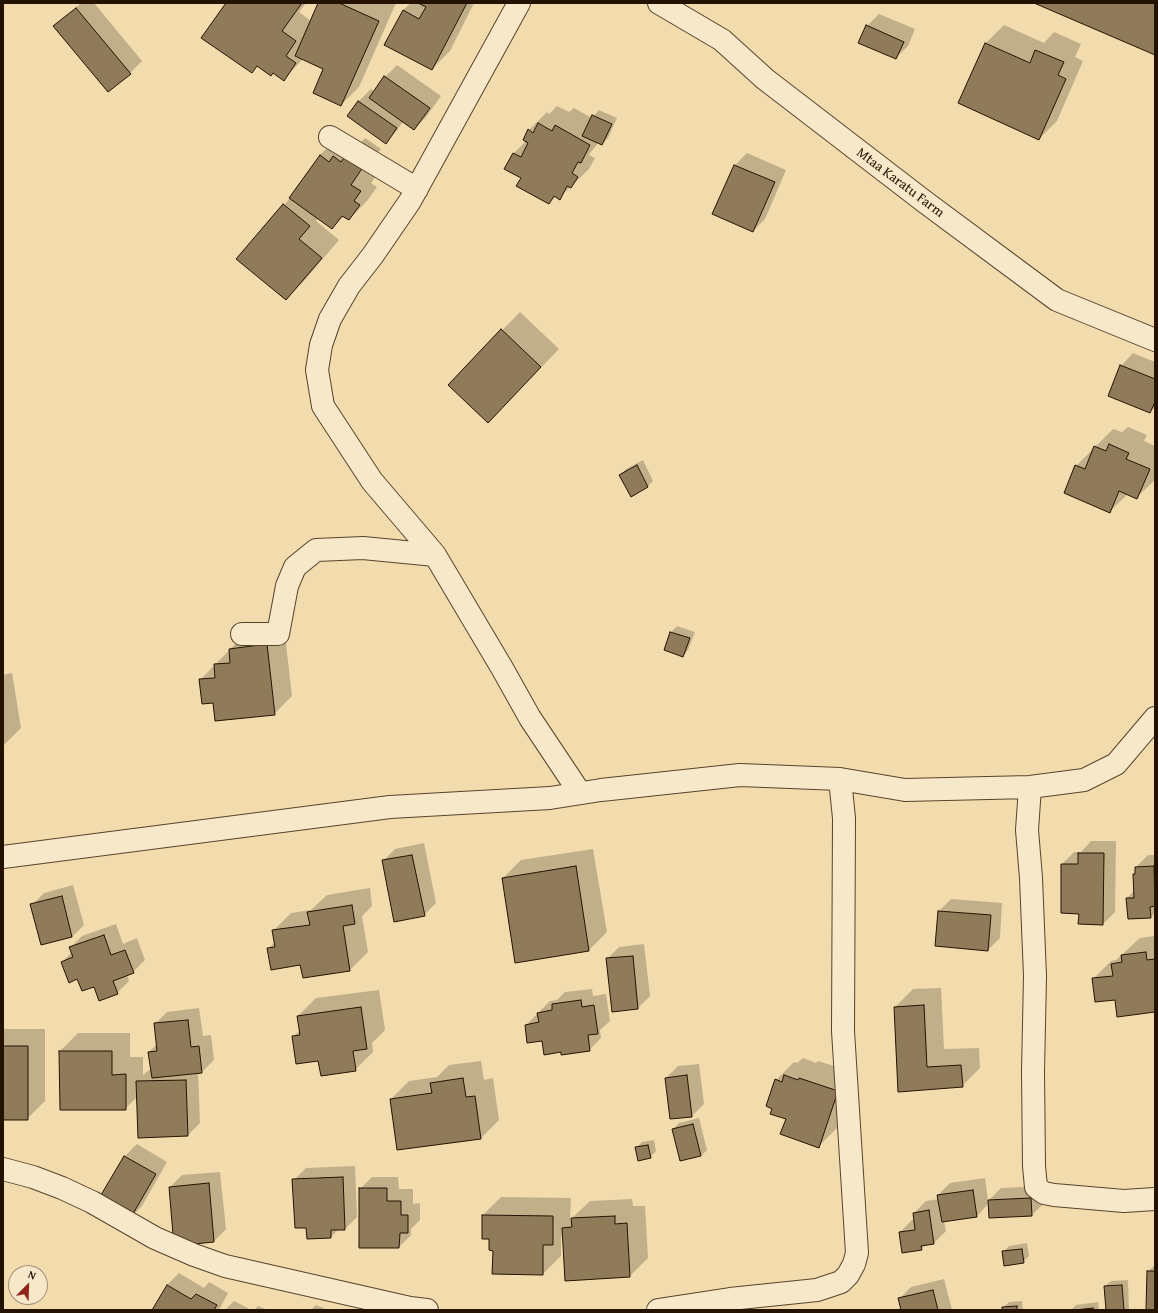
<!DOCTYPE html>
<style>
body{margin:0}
#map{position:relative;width:1158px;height:1313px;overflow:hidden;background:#f2dbad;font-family:"Gentium Book Plus",serif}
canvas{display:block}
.frame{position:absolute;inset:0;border:4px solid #241200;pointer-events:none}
.north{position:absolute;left:8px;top:1265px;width:40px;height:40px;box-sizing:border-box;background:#f7e8ca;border:1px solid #a39279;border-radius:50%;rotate:23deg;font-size:11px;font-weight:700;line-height:16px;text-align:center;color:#241200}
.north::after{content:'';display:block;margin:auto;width:14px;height:18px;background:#8f2418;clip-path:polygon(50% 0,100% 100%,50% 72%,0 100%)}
</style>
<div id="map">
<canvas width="1158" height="1313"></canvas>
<div class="frame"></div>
<div class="north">N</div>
</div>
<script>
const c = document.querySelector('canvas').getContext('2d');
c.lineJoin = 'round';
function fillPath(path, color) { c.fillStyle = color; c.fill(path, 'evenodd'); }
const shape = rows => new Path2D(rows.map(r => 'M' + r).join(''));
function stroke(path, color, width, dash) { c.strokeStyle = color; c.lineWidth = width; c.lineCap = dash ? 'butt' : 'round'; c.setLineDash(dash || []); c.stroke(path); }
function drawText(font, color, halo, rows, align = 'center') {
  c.font = font + ' "Gentium Book Plus",serif'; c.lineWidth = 4; c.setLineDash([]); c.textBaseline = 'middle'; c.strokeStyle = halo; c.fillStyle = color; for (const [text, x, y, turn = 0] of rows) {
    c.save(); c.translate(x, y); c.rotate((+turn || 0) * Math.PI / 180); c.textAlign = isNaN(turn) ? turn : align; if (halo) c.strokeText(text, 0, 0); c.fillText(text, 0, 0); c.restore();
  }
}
fillPath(shape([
 [81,3,94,3,142,61,130,73,108,91,55,26],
 [227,3,306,3,299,12,311,21,319,3,396,3,359,87,341,105,325,69,303,59,284,79,274,72,258,65,252,72],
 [411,3,474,3,450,51,432,69,403,10],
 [879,14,915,29,908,46,896,58,867,26],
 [1004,25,1044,43,1054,32,1081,44,1075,57,1083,61,1057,121,1039,139,959,103,986,43],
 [397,65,441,96,426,117,414,129,403,122,397,130,385,142,348,116,359,101,371,89,374,92,385,77],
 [557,106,569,112,574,108,592,118,599,110,617,118,608,138,602,144,599,142,591,152,589,155,595,158,589,169,559,198,556,196,549,203,522,178,514,153,526,141,529,130,547,112,549,114],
 [338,137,359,144,365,138,381,149,369,166,378,173,371,183,377,187,367,201,349,219,344,216,332,228,319,218,316,221,339,240,304,281,286,299,238,259,290,198,320,155],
 [747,153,786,170,765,219,753,231,714,214,735,165],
 [520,312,559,349,506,404,449,385],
 [1133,353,1155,362,1155,407,1150,412,1121,366],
 [1128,427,1147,435,1144,441,1155,446,1155,480,1137,497,1128,494,1110,511,1076,466,1113,429,1122,432],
 [643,460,653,481,648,486,620,475,626,469],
 [677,626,695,632,688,650,683,656,665,650,671,632],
 [284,627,292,696,274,714,214,702,200,680,248,631],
 [12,673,21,728,3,746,3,675],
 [1091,841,1116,841,1115,912,1103,924,1080,913,1062,864,1074,852,1081,852],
 [424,843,436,903,424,915,383,861,395,849],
 [593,849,607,932,589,950,516,962,503,878,521,860],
 [1148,855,1155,855,1155,913,1151,917,1127,898,1134,891,1134,875,1136,873,1136,867],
 [73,885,84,925,72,937,32,905,44,893],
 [370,888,372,906,362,916,368,952,350,970,301,964,268,949,275,942,273,931,291,913,311,910,327,895],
 [951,899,1002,903,1000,938,988,950,939,911],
 [116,924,123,944,137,938,145,960,133,972,127,975,129,981,117,993,94,986,78,978,62,962,72,952,70,948,82,936],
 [1155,936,1155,1011,1115,999,1093,979,1111,961,1116,960,1140,938],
 [644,944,650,996,638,1008,607,959,619,947],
 [941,988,944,1049,979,1048,980,1068,962,1086,899,1091,895,1007,913,989],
 [592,989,593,996,606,994,610,1021,600,1030,601,1038,589,1050,562,1051,543,1040,526,1025,550,1001,557,1000,565,992],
 [379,990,385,1030,372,1043,373,1052,355,1070,319,1060,293,1037,300,1030,298,1016,316,998],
 [199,1008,203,1036,211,1035,214,1060,202,1072,198,1072,200,1123,188,1135,137,1097,125,1109,60,1051,78,1033,130,1033,130,1057,143,1057,143,1075,149,1070,152,1070,149,1052,157,1044,155,1024,167,1012],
 [3,1029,45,1029,45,1101,27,1119,3,1119],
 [803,1058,816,1063,818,1061,856,1073,837,1128,819,1146,787,1119,776,1080,794,1062,797,1063],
 [481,1061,484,1080,493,1078,499,1120,481,1138,391,1099,409,1081,437,1077,449,1065],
 [699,1064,704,1104,692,1116,666,1078,678,1066],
 [699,1118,707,1150,701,1156,681,1160,673,1129,679,1123],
 [654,1140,656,1151,650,1157,636,1148,642,1142],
 [137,1144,167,1162,142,1206,130,1218,99,1199,125,1156],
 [355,1166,357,1217,345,1229,339,1229,331,1237,307,1227,294,1180,306,1168],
 [220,1172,226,1229,214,1241,170,1187,182,1175],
 [372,1177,398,1177,399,1189,413,1189,413,1204,420,1203,420,1220,411,1229,411,1235,399,1247,360,1189],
 [985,1178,988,1201,1001,1188,1043,1186,1044,1203,1032,1215,989,1203,977,1216,944,1221,946,1231,934,1243,926,1244,921,1249,900,1232,912,1220,915,1220,914,1213,926,1201,939,1199,938,1195,950,1183],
 [501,1197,571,1198,570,1220,590,1201,632,1199,633,1206,645,1206,648,1258,630,1276,563,1233,561,1236,561,1256,543,1274,494,1250,490,1238,483,1238,483,1215],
 [1027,1243,1029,1256,1023,1262,1003,1252,1009,1246],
 [1155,1265,1155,1310,1147,1310,1148,1271],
 [179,1273,204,1288,209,1282,228,1293,219,1310,153,1310,167,1285],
 [944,1279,952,1310,902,1310,899,1299,911,1287],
 [1128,1280,1129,1310,1107,1310,1105,1286,1111,1281],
 [234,1301,248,1308,247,1310,225,1310],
 [1022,1301,1023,1310,1003,1310,1003,1308,1009,1302],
 [1098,1302,1099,1310,1071,1310,1076,1305],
 [316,1305,328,1310,311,1310],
 [258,1306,267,1310,254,1310]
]), '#0003');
const building = shape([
 [226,3,302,3,282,31,296,41,286,56,296,63,284,81,273,73,271,76,257,66,252,73,201,38,226,3],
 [318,3,339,3,379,21,341,106,313,93,323,69,295,56,318,3],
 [418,3,467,3,432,70,384,45,403,10,419,19,426,7,418,3],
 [1034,3,1155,3,1155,55,1034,3],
 [76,8,131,74,108,92,53,26,76,8],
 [866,25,904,42,896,59,858,43,866,25],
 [985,43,1030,63,1035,50,1064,62,1058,75,1066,79,1039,140,958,103,985,43],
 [384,76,430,108,414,130,369,98,384,76],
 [358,101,397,128,386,144,347,116,358,101],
 [592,115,612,124,602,145,582,136,592,115],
 [538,123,552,131,555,125,590,145,581,163,578,162,572,173,578,177,571,188,567,186,560,200,554,196,549,204,516,186,521,178,504,169,513,153,521,157,528,143,523,140,528,129,533,133,538,123],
 [320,155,329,162,333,156,341,162,346,155,363,167,351,185,361,191,354,201,360,205,349,220,342,216,332,229,289,198,320,155],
 [734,165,775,182,753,232,712,214,734,165],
 [283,204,310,226,299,239,322,258,286,300,236,259,283,204],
 [501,329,541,367,488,423,448,385,501,329],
 [1120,365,1155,379,1155,402,1150,413,1108,396,1120,365],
 [1109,444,1129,453,1126,459,1150,469,1137,499,1119,491,1110,513,1064,493,1075,465,1085,469,1094,446,1106,451,1109,444],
 [637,465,648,487,631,497,619,475,637,465],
 [670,632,690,638,683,657,664,650,670,632],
 [267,644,275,715,215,721,213,703,202,704,199,679,215,678,214,664,230,663,229,649,267,644],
 [1078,853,1104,853,1103,925,1078,924,1079,914,1061,913,1061,864,1078,864,1078,853],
 [412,855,425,916,394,922,382,860,412,855],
 [576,866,589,951,515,963,502,878,576,866],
 [1154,866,1155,906,1150,907,1151,918,1128,919,1126,898,1134,898,1133,874,1135,874,1135,867,1154,866],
 [62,896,72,937,41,945,30,904,62,896],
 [352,905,355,924,343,926,350,971,303,978,300,965,271,970,267,948,275,947,272,930,310,925,307,912,352,905],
 [938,911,991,915,988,951,935,946,938,911],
 [104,935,111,955,125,950,134,973,113,981,118,994,99,1001,94,987,82,991,77,979,69,983,61,962,73,957,69,947,104,935],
 [1146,952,1147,960,1155,959,1155,1012,1117,1017,1115,1000,1095,1002,1092,978,1113,976,1111,964,1122,962,1121,955,1146,952],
 [633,956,638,1009,612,1012,606,958,633,956],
 [581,1000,582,1007,594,1005,598,1034,588,1035,590,1051,561,1055,561,1052,544,1055,542,1041,527,1043,525,1025,539,1022,537,1013,552,1010,552,1004,581,1000],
 [924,1005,927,1067,961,1065,963,1087,898,1092,894,1007,924,1005],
 [361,1007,367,1049,353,1051,356,1071,321,1076,318,1061,296,1064,292,1036,300,1035,297,1016,361,1007],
 [188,1020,191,1047,199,1046,202,1073,152,1078,148,1052,157,1051,154,1023,188,1020],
 [3,1046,28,1046,28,1120,3,1120,3,1046],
 [59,1051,112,1051,112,1075,126,1074,126,1110,60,1110,59,1051],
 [687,1075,692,1117,670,1119,665,1078,687,1075],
 [784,1075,798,1080,799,1078,838,1091,819,1148,780,1134,786,1119,770,1114,772,1109,766,1106,775,1079,782,1082,784,1075],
 [463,1078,466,1097,475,1096,481,1139,397,1150,390,1099,432,1093,430,1083,463,1078],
 [186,1080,188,1136,138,1138,136,1081,186,1080],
 [693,1124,701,1156,680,1161,672,1129,693,1124],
 [648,1145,651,1158,638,1161,635,1147,648,1145],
 [124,1156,156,1174,130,1219,98,1200,124,1156],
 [343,1177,345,1230,331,1230,331,1238,307,1239,306,1228,295,1228,292,1179,343,1177],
 [209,1183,214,1242,174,1246,169,1187,209,1183],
 [359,1188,387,1188,387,1201,401,1201,401,1215,408,1215,408,1233,400,1233,399,1248,359,1248,359,1188],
 [973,1190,977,1217,942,1222,937,1195,973,1190],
 [1031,1198,1032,1216,989,1218,988,1200,1031,1198],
 [929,1210,934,1244,921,1246,922,1250,902,1253,899,1232,915,1230,913,1213,929,1210],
 [482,1215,553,1216,553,1245,543,1245,543,1275,492,1274,493,1251,489,1250,489,1239,482,1239,482,1215],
 [615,1216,615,1224,627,1223,630,1277,565,1281,562,1228,572,1227,571,1218,615,1216],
 [1022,1249,1024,1263,1004,1266,1002,1251,1022,1249],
 [1147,1271,1155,1271,1155,1310,1146,1310,1147,1271],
 [167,1285,191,1299,196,1294,217,1305,214,1310,152,1310,167,1285],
 [1122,1285,1124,1310,1106,1310,1104,1286,1122,1285],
 [933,1290,938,1310,901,1310,898,1298,933,1290],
 [1017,1306,1017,1310,1002,1310,1002,1307,1017,1306],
 [1093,1308,1093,1310,1075,1310,1093,1308]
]);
fillPath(building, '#8f7b5a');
stroke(building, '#241200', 1);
const minor = shape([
 [519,3,410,201,373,255,349,286,330,319,321,345,317,370,323,406,372,481,435,555,502,668,530,718,580,793],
 [659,3,722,40,765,79,925,202,1057,300,1155,340],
 [330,137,417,189],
 [242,634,278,634,287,586,295,567,316,550,363,548,435,555],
 [1030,787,1027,830,1031,878,1035,976,1033,1072,1034,1166,1036,1187,1044,1193,1054,1195,1124,1201,1155,1199],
 [3,857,390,807,550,798,601,790,740,775,840,779,905,790,1030,787,1084,780,1116,764,1155,718],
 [3,1169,33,1177,62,1188,92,1202,155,1238,194,1255,225,1266,410,1308,427,1310],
 [658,1310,730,1299,817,1290,841,1282,848,1275,854,1264,857,1253,843,1031,844,818,840,779]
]);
stroke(minor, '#58442b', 24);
stroke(minor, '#f7e8ca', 22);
drawText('14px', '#241200', '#f7e8ca', [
 ["Mtaa Karatu Farm",900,183,37]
]);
</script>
